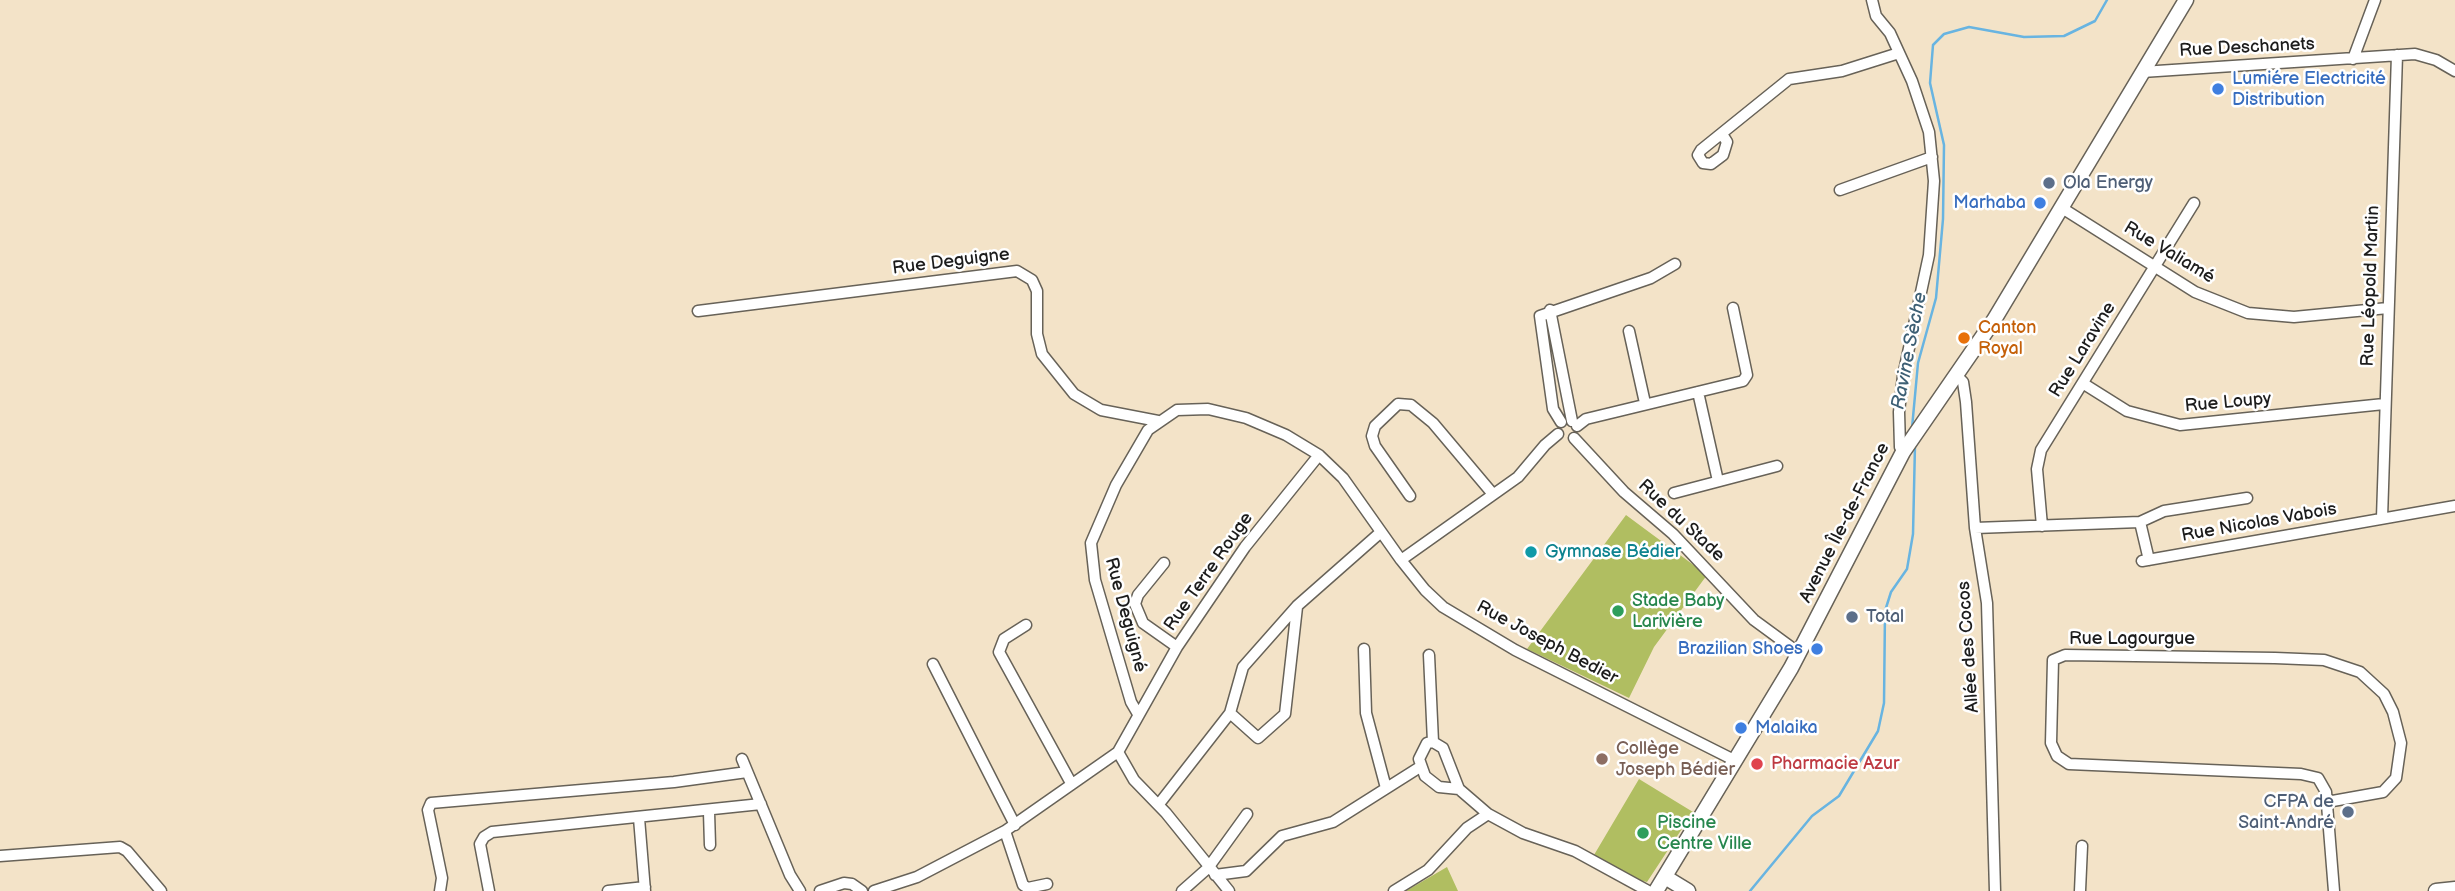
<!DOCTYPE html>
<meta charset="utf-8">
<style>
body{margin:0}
canvas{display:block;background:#f3e3c8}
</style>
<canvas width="2455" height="891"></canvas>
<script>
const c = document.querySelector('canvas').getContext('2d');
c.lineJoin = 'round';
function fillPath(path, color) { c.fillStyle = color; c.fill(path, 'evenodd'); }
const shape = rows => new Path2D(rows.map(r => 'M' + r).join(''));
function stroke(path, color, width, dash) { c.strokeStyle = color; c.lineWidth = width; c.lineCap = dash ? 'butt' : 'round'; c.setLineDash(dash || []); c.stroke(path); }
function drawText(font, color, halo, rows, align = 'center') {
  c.font = font + ' "Balsamiq Sans",sans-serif'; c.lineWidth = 5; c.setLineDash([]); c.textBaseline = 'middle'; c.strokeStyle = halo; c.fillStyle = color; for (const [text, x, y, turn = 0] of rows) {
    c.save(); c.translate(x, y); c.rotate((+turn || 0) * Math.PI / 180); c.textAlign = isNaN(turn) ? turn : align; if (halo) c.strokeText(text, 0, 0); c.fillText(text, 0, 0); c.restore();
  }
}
fillPath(shape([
 [1626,515,1707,575,1654,647,1629,698,1527,649],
 [1639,779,1693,812,1647,882,1635,879,1594,855],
 [1447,867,1458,891,1406,891]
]), '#b0be61');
stroke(shape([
 [1912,428,1918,363,1936,298,1943,219,1944,145,1930,83,1933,45,1944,34,1969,27,2024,37,2064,36,2095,21,2107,0],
 [1750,891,1812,816,1839,796,1878,731,1884,703,1885,611,1891,592,1907,569,1913,534,1915,445]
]), '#68b4e1', 2.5);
const minor = shape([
 [1872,0,1876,16,1890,33,1912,81,1929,132,1934,181,1929,255,1903,376,1899,412,1900,447,1903,452],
 [2353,59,2375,0],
 [2142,72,2415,54,2436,60,2455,71],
 [1722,134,1727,142,1723,155,1711,164,1703,163,1698,155,1701,150,1789,79,1842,71,1899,53],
 [1840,190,1932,157],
 [2062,208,2195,292,2248,313,2294,317,2388,308],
 [1550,310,1572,421],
 [698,311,1017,271,1032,280,1037,291,1037,334,1042,354,1074,394,1101,410,1158,421],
 [1629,331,1645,403],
 [1957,376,1963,382,1966,402,1975,528,1987,603,1995,891],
 [2084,384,2127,411,2180,425,2384,404],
 [1698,392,1718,481],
 [1561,422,1553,409,1540,316,1651,278,1675,264],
 [1577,426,1586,419,1743,381,1747,375,1733,308],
 [1574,438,1624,492,1673,534,1754,620,1799,653],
 [1674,493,1777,466],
 [1410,496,1375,446,1372,436,1375,426,1398,404,1411,405,1433,423,1492,493],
 [2382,518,2397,55],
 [2140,522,2149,560],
 [2042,526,2037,469,2041,450,2194,203],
 [1975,528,2140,522,2164,511,2247,498],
 [1401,560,1518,477,1545,445,1558,434],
 [2142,561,2455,506],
 [1164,563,1138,595,1135,604,1143,623,1177,647],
 [1026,625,1004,639,999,652,1071,783],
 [1364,649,1366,713,1386,788],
 [1429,655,1433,742],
 [933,664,1015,825],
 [1230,713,1258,738,1285,714,1297,607],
 [1138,714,1131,702,1095,580,1091,543,1116,485,1148,430,1177,410,1208,409,1246,418,1286,435,1319,455,1343,478,1401,560,1425,590,1443,607,1515,650,1736,761],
 [1118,752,1134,780,1166,813,1229,891],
 [742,759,790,875,800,891],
 [1459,789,1439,787,1425,776,1419,759,1427,743,1433,742,1443,748,1459,789,1488,814,1523,833,1575,851,1648,891],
 [2327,802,2383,792,2396,778,2401,743,2393,712,2384,694,2360,672,2324,660,2275,658,2065,655,2053,660,2051,743,2057,756,2069,764,2301,774,2318,778,2326,792,2334,891],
 [1159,804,1230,713,1243,667,1297,606,1381,532],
 [709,812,710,845],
 [639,818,645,891],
 [1005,831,1023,885,1028,888,1047,884],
 [0,856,120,847,127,851,161,891],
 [1215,875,1246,871,1282,836,1333,822,1420,767],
 [440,891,442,878,428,810,431,803,674,782,747,772],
 [489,891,480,844,484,837,492,832,761,804],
 [608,891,645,887],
 [820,891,844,883,852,884,862,891],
 [874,891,917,877,1005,831,1118,752,1177,647,1245,547,1319,455],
 [1182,891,1208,868,1247,814],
 [1394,891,1428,870,1467,828,1488,814],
 [2080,891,2082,846]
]);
const tertiary = shape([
 [1665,877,1688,891],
 [1656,891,1791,668,1903,452,1994,320,2186,0],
 [2436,891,2455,889]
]);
stroke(minor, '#676258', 13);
stroke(tertiary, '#676258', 17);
stroke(minor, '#fff', 10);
stroke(tertiary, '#fff', 14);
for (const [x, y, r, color] of [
 [2218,89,7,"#3f7fe0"],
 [2049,183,7,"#5c6f8a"],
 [2040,203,7,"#3f7fe0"],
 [1964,338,7,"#e8710a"],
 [1531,552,7,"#0f9aa8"],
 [1618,611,7,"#2e9e5b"],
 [1852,617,7,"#5c6f8a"],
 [1817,649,7,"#3f7fe0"],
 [1741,728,7,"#3f7fe0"],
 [1602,759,7,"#8d6e63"],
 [1757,764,7,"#e0444e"],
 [2348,812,7,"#5c6f8a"],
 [1643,833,7,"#2e9e5b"]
]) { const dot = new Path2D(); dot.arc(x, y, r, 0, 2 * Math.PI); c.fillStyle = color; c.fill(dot); stroke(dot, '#fff', 2.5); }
drawText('18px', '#1c1c1c', '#fff', [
 ["Rue Deschanets",2247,48,-3],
 ["Rue Valiamé",2169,253,31],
 ["Rue Deguigne",951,262,-7],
 ["Rue Léopold Martin",2371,286,-88],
 ["Rue Laravine",2083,350,-58],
 ["Rue Loupy",2228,403,-5],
 ["Rue du Stade",1681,521,43],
 ["Avenue Île-de-France",1845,523,-63],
 ["Rue Nicolas Vabois",2259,523,-10],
 ["Rue Terre Rouge",1209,572,-55],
 ["Rue Deguigné",1125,615,75],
 ["Rue Lagourgue",2132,639],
 ["Rue Joseph Bedier",1547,643,28],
 ["Allée des Cocos",1969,647,-94]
]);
drawText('18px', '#366cbe', '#fff', [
 ["Lumiére Electricité",2232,79],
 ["Distribution",2232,100],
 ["Marhaba",2026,203,"right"],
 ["Brazilian Shoes",1803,649,"right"],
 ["Malaika",1755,728]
], 'left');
drawText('18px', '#4e5e75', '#fff', [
 ["Ola Energy",2063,183],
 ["Total",1866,617],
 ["CFPA de",2334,802,"right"],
 ["Saint-André",2334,823,"right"]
], 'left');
drawText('18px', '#c56008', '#fff', [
 ["Canton",1978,328],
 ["Royal",1978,349]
], 'left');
drawText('18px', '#0d838f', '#fff', [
 ["Gymnase Bédier",1545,552]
], 'left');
drawText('18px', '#27864d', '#fff', [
 ["Stade Baby",1632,601],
 ["Larivière",1632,622],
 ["Piscine",1657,823],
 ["Centre Ville",1657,844]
], 'left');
drawText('18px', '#785e54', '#fff', [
 ["Collège",1616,749],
 ["Joseph Bédier",1616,770]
], 'left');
drawText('18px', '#be3a42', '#fff', [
 ["Pharmacie Azur",1771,764]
], 'left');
drawText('italic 19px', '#3e6075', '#fff', [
 ["Ravine Sèche",1910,351,-79]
]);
</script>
